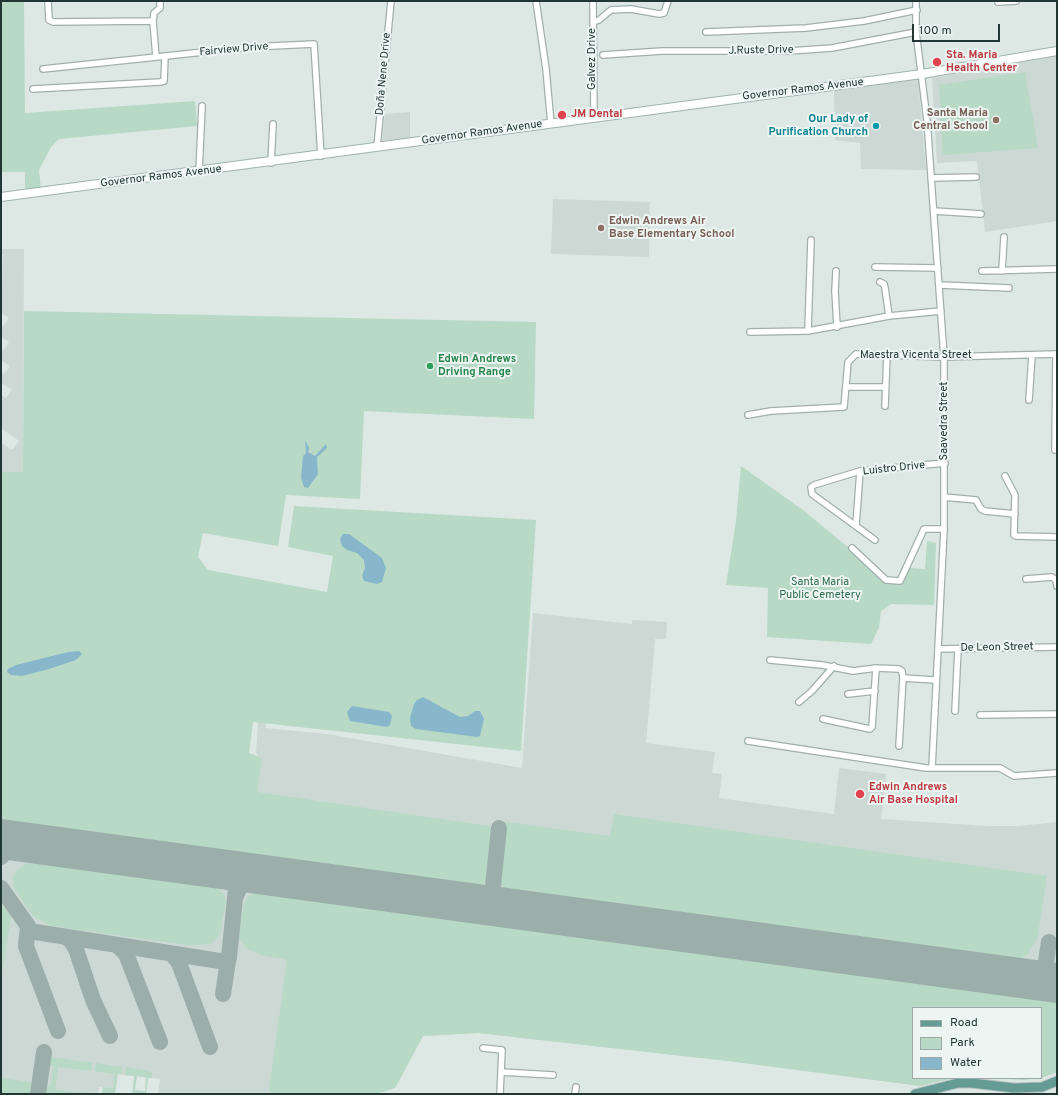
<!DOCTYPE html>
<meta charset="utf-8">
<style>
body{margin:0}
#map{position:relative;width:1058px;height:1095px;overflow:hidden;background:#dde8e5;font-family:Overpass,sans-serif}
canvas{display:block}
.frame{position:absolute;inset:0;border:2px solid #203734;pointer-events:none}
.legend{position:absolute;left:912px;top:1007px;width:130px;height:72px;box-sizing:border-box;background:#edf5f3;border:1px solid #9ba9a7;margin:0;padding:5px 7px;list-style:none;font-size:12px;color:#203734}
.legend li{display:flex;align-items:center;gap:8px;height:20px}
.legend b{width:20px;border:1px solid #9ba9a7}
.scale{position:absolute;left:912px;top:24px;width:88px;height:18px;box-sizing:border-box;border:2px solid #203734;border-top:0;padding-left:5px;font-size:12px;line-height:14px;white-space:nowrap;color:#203734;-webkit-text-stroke:3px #edf5f3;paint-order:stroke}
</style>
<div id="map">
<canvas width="1058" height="1095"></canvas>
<div class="frame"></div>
<ul class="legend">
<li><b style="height:5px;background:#649b95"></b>Road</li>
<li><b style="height:11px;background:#b7d9c5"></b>Park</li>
<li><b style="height:11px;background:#88b7cb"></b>Water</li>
</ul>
<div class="scale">100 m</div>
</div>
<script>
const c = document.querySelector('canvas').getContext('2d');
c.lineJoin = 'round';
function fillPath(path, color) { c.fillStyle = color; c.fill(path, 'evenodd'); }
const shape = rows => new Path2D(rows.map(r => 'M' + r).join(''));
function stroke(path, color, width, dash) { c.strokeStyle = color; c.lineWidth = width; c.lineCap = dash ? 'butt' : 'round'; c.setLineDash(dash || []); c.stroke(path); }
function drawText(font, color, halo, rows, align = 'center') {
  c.font = font + ' Overpass,sans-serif'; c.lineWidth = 4; c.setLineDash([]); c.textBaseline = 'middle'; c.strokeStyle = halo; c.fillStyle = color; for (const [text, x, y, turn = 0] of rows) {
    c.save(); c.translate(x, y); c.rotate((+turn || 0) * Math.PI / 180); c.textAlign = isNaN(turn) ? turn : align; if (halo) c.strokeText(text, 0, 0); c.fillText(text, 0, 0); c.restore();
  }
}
fillPath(shape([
 [1057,56,1057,221,985,232,977,161,937,163,932,78],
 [918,78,926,170,861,169,860,143,835,140,834,89],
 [410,112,410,138,382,141,385,114],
 [553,199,650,202,649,257,551,254],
 [1,249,24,249,23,472,1,472,1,443,12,450,19,441,1,428,1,395,6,398,12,390,1,383,1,372,4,374,10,366,1,360,1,348,4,350,9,342,1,337,1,325,3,326,9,318,1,313,3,254,1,254],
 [533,613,632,624,632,620,667,622,666,639,655,639,646,743,715,752,712,773,722,774,719,798,855,817,834,814,839,768,886,774,881,819,988,826,1019,826,1057,822,1057,1072,1041,1078,1041,1008,913,1008,913,1078,953,1078,921,1086,728,1061,478,1033,423,1036,395,1088,375,1094,158,1094,160,1079,115,1074,113,1088,99,1087,98,1094,1,1094,1,757,258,757,256,752,259,709,267,710,266,728,327,734,522,768]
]), '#ccd8d4');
fillPath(shape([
 [1,1,24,1,25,113,195,101,197,126,59,139,51,147,39,170,41,189,25,191,25,172,1,172],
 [1025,72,1038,148,943,155,939,85],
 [24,311,536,322,534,419,364,411,360,499,286,495,278,546,203,533,198,557,208,570,327,592,333,556,288,547,294,506,536,520,521,751,253,722,249,753,262,758,257,792,489,826,494,834,489,877,485,883,481,885,1,819,1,472,23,472],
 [741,466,803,510,855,553,884,582,901,582,908,568,925,569,927,541,936,543,934,605,891,604,881,611,879,628,871,644,767,637,768,588,726,585,736,521],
 [614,814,1047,876,1037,940,1027,954,1020,958,505,888,499,883,506,822,610,836],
 [36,863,216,887,223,893,226,901,220,935,211,944,187,945,51,926,33,916,14,888,13,876,16,871,26,864],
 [256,892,1057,1000,1057,1072,1041,1078,1041,1008,913,1008,913,1078,953,1078,921,1086,728,1061,478,1033,423,1036,395,1088,375,1094,272,1094,269,1090,287,960,261,955,248,949,240,941,238,938,244,904,248,897],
 [1,903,11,916,1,979],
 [52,1057,92,1063,91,1071,58,1067,55,1090,85,1093,85,1094,41,1094,42,1088,46,1089,51,1084,53,1066,45,1065,46,1060],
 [96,1063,122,1067,121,1074,118,1074,115,1094,102,1093,103,1087,113,1088,114,1074,95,1071],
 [126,1067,152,1072,152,1078,148,1078,146,1094,132,1094,134,1076,125,1075],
 [137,1076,146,1077,145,1091,135,1090],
 [1,1078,30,1082,36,1089,36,1094,1,1093],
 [991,1078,1041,1078,1023,1080]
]), '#b7d9c5');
fillPath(shape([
 [305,440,309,448,308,452,315,456,326,444,327,448,317,457,318,474,308,488,304,487,301,478,303,456,306,453],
 [343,534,349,534,382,558,386,568,382,582,377,584,364,581,362,576,365,568,364,560,357,553,347,550,342,546,340,539],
 [79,651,82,654,76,660,49,669,22,676,11,675,7,672,8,669,16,665,68,652],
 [423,697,460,717,468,716,475,711,480,711,484,719,480,736,477,737,416,729,411,726,410,718,414,704,417,700],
 [352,706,389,712,392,716,390,725,387,727,350,721,347,712]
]), '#88b7cb');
stroke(shape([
 [1,857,12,844,19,841],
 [1,888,28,926,26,946,58,1031],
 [236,896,241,885,247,879,263,874],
 [491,906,499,828],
 [29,931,226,962,229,958,236,888,233,878,222,869],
 [66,937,71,941,76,949,93,1000,110,1036],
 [117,945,126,954,160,1042],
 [172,954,179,963,210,1047],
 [1043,981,1049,942],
 [1047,982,1057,979],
 [223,994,228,961],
 [38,1094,44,1052]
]), '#9caeaa', 16);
stroke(shape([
 [1,839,1057,983]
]), '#9caeaa', 40);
const minor = shape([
 [48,1,49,20,53,22,153,21,156,57],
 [536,1,546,69,551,124],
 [593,1,594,118],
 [916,1,916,32,927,120,944,357,944,529,932,768],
 [998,2,1016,1],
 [153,21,154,13,160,8,160,1],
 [593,22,599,20,611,10,631,9,659,14,664,13,668,1],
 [706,32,806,28,864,21,917,10],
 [603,55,662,51,790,51,832,48,916,32],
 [43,69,251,47,314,44,321,156],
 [33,89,160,82,164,81,165,56],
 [377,147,391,1],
 [271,163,273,124],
 [199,172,202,106],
 [931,178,976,177],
 [934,211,981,214],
 [875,267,938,268],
 [836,271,835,291,837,327],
 [982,271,1057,269],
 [1002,271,1004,237],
 [880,282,884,284,885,288,889,316],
 [940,285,1009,288],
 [808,331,811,240],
 [750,332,808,331,889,316,941,311],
 [846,387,885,387],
 [1029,400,1032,355],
 [885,406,887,354],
 [748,415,771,411,844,407,848,362,856,354,944,357,1057,354],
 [1055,450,1056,354],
 [1005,476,1015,495,1014,535,1016,536,1057,537],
 [944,497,976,500,981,509,985,511,1015,514],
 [856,525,860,471],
 [875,540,812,494,811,487,814,485,860,471,945,463],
 [852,548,886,580,900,581,924,529,944,529],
 [1026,579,1052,577,1056,580,1057,586],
 [938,649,1057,647],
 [770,660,822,665,853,671,876,668,899,669,902,671,903,678,899,746],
 [903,678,935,680],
 [848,694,875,691],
 [799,702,812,691,834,666],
 [955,711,958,649],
 [980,715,1057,714],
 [823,719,870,729,872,727,876,668],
 [748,741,926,768,1000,768,1014,776,1057,773],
 [483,1048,502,1050,500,1094],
 [501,1072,553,1075],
 [575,1094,576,1087]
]);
const secondary = shape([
 [1,197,922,74,1057,51]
]);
const primary = shape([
 [915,1094,958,1083,971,1083,1014,1088,1042,1087,1057,1081]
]);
stroke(minor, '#a1afac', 8);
stroke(secondary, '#9db3ae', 10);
stroke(primary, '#bcc3c2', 11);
stroke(minor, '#fff', 5.5);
stroke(secondary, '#fff', 8);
stroke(primary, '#649b95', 9);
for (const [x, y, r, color] of [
 [937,62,5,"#e0444e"],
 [562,115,5,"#e0444e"],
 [996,120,4,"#8d6e63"],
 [876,126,4,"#0f9aa8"],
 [601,228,4,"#8d6e63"],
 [430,366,4,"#2e9e5b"],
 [860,794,5,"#e0444e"]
]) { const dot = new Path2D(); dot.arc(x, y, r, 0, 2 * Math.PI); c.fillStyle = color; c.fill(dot); stroke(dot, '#edf5f3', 1.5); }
drawText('11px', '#203734', '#edf5f3', [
 ["Fairview Drive",234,50,-5],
 ["J.Ruste Drive",761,51,-1],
 ["Galvez Drive",593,59,-90],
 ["Doña Nene Drive",384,74,-85],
 ["Governor Ramos Avenue",803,90,-7],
 ["Governor Ramos Avenue",482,133,-8],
 ["Governor Ramos Avenue",161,177,-7],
 ["Maestra Vicenta Street",916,356],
 ["Saavedra Street",945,421,-90],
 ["Luistro Drive",894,469,-6],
 ["De Leon Street",997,648,-1]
]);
drawText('bold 11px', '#be3a42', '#edf5f3', [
 ["Sta. Maria",946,56],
 ["Health Center",946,69],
 ["JM Dental",571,115],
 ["Edwin Andrews",869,788],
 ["Air Base Hospital",869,801]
], 'left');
drawText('bold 11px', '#785e54', '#edf5f3', [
 ["Santa Maria",988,114],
 ["Central School",988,127],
 ["Edwin Andrews Air",609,222,"left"],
 ["Base Elementary School",609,235,"left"]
], 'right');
drawText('bold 11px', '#0d838f', '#edf5f3', [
 ["Our Lady of",868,120],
 ["Purification Church",868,133]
], 'right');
drawText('bold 11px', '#27864d', '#edf5f3', [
 ["Edwin Andrews",438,360],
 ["Driving Range",438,373]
], 'left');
drawText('11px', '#2d6b4e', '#edf5f3', [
 ["Santa Maria",820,583],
 ["Public Cemetery",820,596]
]);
</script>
